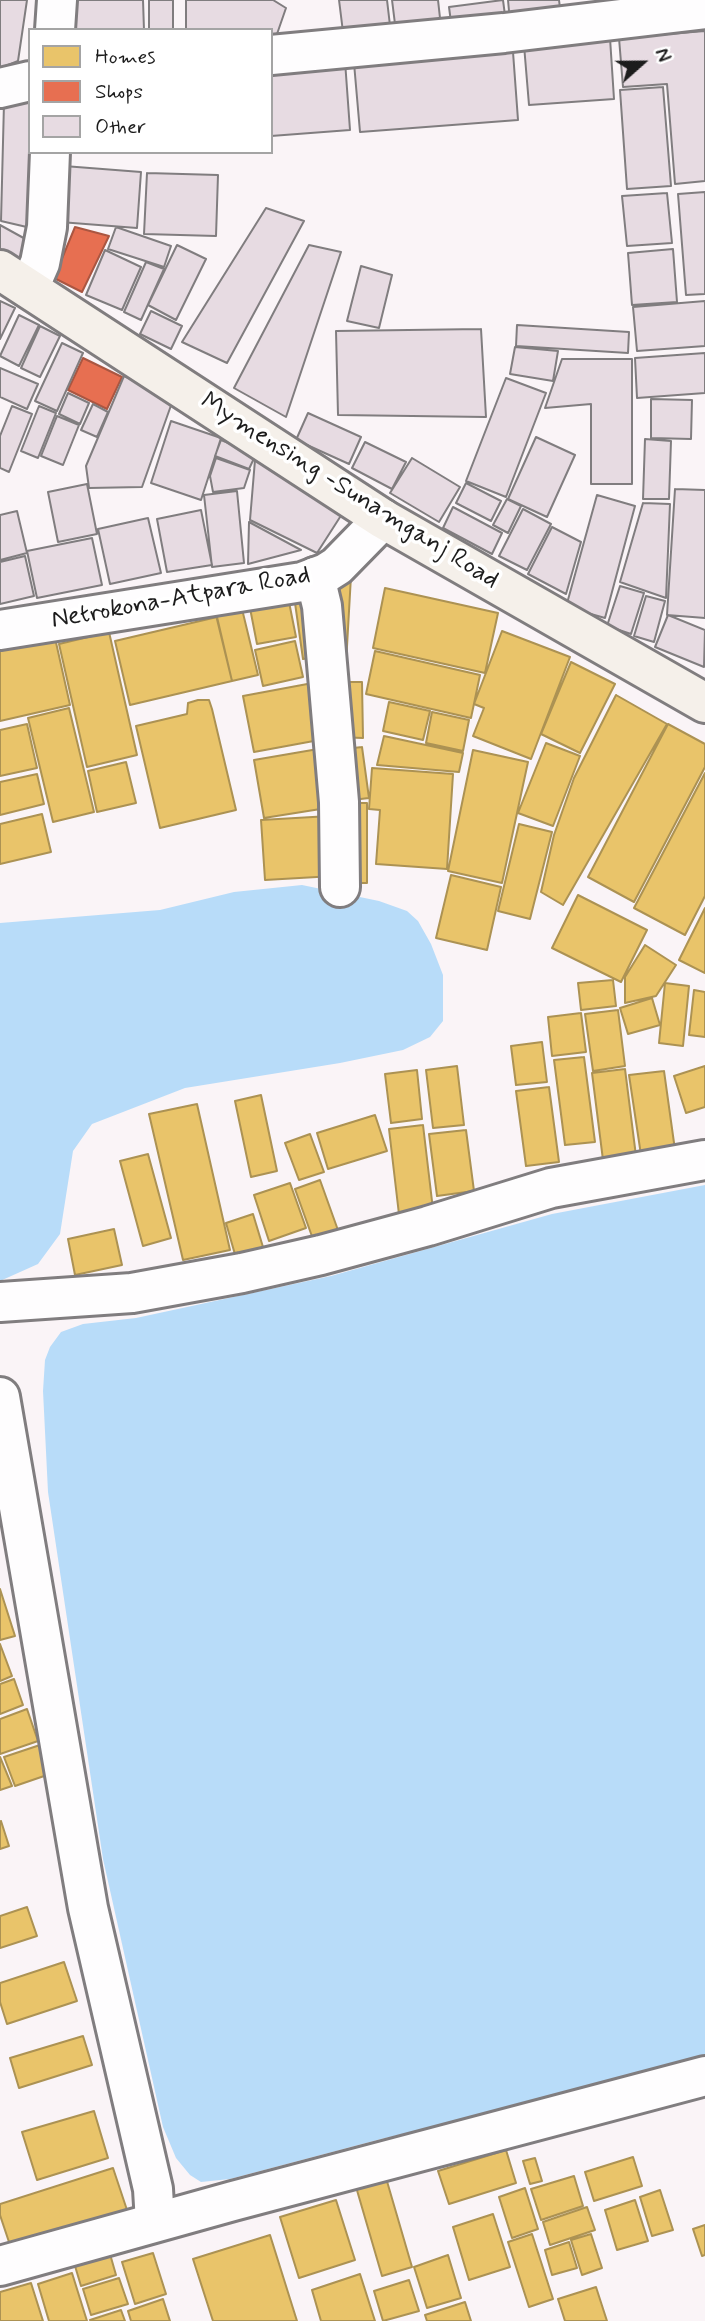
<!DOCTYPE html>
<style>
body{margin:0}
#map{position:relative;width:705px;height:2321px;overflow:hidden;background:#faf4f7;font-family:Mynerve,sans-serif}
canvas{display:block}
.legend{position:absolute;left:28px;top:28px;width:245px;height:126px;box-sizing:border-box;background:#fff;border:2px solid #a4a4a4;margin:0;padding:9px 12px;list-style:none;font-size:21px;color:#1c1c1c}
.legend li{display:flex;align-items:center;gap:14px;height:35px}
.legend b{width:35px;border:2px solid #a4a4a4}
.north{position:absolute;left:607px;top:28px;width:70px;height:70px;-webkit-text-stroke:5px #fff;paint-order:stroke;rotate:69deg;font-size:19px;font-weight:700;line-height:28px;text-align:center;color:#1c1c1c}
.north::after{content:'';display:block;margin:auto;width:24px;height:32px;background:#1c1c1c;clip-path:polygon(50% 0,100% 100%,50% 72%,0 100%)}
</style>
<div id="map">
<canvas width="705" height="2321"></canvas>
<ul class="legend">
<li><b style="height:19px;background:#e9c46a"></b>Homes</li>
<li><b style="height:19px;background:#e76f51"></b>Shops</li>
<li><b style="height:19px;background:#e7dbe2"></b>Other</li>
</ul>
<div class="north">N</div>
</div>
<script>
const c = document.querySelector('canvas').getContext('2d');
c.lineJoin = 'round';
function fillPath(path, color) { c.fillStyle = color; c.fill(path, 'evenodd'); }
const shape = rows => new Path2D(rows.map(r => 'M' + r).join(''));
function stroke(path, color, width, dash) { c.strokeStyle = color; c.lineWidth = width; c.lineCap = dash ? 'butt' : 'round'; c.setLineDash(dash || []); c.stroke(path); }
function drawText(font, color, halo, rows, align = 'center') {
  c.font = font + ' Mynerve,sans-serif'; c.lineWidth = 7; c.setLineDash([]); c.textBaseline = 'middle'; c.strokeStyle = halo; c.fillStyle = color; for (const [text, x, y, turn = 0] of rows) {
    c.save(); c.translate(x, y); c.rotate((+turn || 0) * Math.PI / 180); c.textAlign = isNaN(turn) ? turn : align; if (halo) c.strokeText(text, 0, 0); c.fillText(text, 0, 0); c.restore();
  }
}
fillPath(shape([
 [302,885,379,901,407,911,418,921,431,944,443,975,443,1021,430,1037,403,1050,340,1063,185,1088,92,1124,73,1151,60,1234,38,1264,0,1281,0,923,160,910,234,892],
 [705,1185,705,2058,630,2081,381,2139,230,2179,201,2182,190,2175,176,2158,163,2127,103,1859,48,1492,43,1391,45,1360,50,1347,61,1332,83,1324,136,1318,331,1276,552,1214]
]), '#b8dcf9');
const homes = shape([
 [333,575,351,576,346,664,333,575],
 [385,588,498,613,485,673,373,648,385,588],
 [314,593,323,656,303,659,294,596,314,593],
 [288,597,296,637,257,644,249,603,288,597],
 [242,609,258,675,232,681,216,615,242,609],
 [217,617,232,681,130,705,115,641,217,617],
 [502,631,570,657,531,759,473,736,484,708,474,704,502,631],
 [109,632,137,755,87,767,59,644,109,632],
 [55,638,70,705,0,721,0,651,55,638],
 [295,641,303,677,263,686,255,650,295,641],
 [375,651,480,675,471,718,366,694,375,651],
 [571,662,615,684,580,753,541,734,571,662],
 [318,682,330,738,254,752,243,696,318,682],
 [331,682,362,682,363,738,336,737,331,682],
 [616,695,667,724,563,905,541,892,554,835,574,778,616,695],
 [198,700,209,700,212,709,236,810,160,828,136,726,187,714,188,703,198,700],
 [389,702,430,711,423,740,383,731,389,702],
 [69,708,94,812,53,822,28,718,69,708],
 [432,712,469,720,463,751,426,743,432,712],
 [27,724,37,768,0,776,0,730,27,724],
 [668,724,705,744,705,767,634,902,588,877,668,724],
 [384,736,463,753,459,772,377,765,384,736],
 [546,743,580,756,553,826,518,813,546,743],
 [362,747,369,798,344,801,337,750,362,747],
 [324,748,333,807,264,818,254,760,324,748],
 [473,750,528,762,502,883,448,871,473,750],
 [126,762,136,803,97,812,88,771,126,762],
 [372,768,453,774,447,869,376,864,380,810,369,809,372,768],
 [705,773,705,896,685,935,634,908,705,773],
 [37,774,44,804,0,815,0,782,37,774],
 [344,803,367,803,367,883,345,883,344,803],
 [42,814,51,852,0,864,0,824,42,814],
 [330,816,334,876,265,880,261,820,330,816],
 [519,824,552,832,530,919,498,911,519,824],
 [451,875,501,887,487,950,436,938,451,875],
 [578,895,647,930,621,982,552,948,578,895],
 [705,908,705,973,679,960,705,908],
 [645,945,676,965,656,996,625,1003,625,977,645,945],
 [613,980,616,1006,581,1010,578,983,613,980],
 [665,983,689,986,683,1046,659,1043,665,983],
 [694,990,705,992,705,1037,689,1035,694,990],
 [652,998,660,1025,628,1034,620,1008,652,998],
 [618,1010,625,1066,593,1071,585,1014,618,1010],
 [581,1013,586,1052,552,1056,548,1017,581,1013],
 [542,1042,547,1082,516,1085,511,1046,542,1042],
 [584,1057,595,1142,565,1145,554,1060,584,1057],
 [457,1066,464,1125,433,1128,426,1070,457,1066],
 [705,1066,705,1107,686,1113,674,1076,705,1066],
 [625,1069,636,1156,603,1160,592,1073,625,1069],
 [417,1070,422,1119,391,1123,385,1074,417,1070],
 [664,1071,675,1150,641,1155,629,1075,664,1071],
 [549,1087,559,1162,526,1166,516,1091,549,1087],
 [261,1095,277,1171,251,1177,235,1101,261,1095],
 [197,1104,230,1250,183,1260,149,1114,197,1104],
 [375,1115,387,1151,328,1169,317,1133,375,1115],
 [423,1125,434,1218,400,1223,389,1129,423,1125],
 [466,1130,474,1191,437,1196,429,1134,466,1130],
 [310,1134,324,1172,299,1180,285,1143,310,1134],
 [148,1154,171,1238,143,1246,120,1161,148,1154],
 [320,1180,339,1233,314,1242,295,1189,320,1180],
 [290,1183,306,1228,269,1241,254,1195,290,1183],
 [253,1214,266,1257,238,1265,226,1223,253,1214],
 [114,1229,122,1265,75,1275,68,1239,114,1229],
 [0,1589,15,1636,0,1640,0,1589],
 [0,1644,12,1676,0,1681,0,1644],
 [14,1679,23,1705,0,1714,0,1684,14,1679],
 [27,1709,38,1741,0,1754,0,1719,27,1709],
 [40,1745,50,1774,15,1786,4,1757,40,1745],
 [0,1757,12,1786,0,1790,0,1757],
 [1,1821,9,1846,0,1849,0,1822,1,1821],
 [27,1907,37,1936,0,1948,0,1916,27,1907],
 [64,1962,77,2001,7,2024,0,2002,0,1983,64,1962],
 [83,2036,92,2065,19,2088,10,2058,83,2036],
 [94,2111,108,2158,37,2180,22,2132,94,2111],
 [506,2150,516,2183,449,2204,438,2171,506,2150],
 [633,2157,642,2186,594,2201,585,2172,633,2157],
 [535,2158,542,2181,530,2184,523,2161,535,2158],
 [113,2168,129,2216,13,2254,0,2215,0,2204,113,2168],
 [384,2171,412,2267,382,2276,354,2180,384,2171],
 [574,2176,583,2206,541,2220,531,2189,574,2176],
 [525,2188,538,2229,512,2238,499,2197,525,2188],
 [660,2190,673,2230,652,2236,640,2197,660,2190],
 [336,2200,355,2260,299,2278,280,2217,336,2200],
 [635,2200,648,2241,617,2250,605,2210,635,2200],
 [587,2207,595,2230,550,2245,543,2222,587,2207],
 [493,2214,510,2267,469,2280,453,2227,493,2214],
 [705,2225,705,2255,702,2256,693,2229,705,2225],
 [532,2234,553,2299,529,2307,508,2242,532,2234],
 [591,2234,602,2268,582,2275,571,2240,591,2234],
 [270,2235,297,2321,213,2321,193,2259,270,2235],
 [569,2242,577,2268,552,2275,545,2250,569,2242],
 [153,2253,166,2294,135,2304,122,2262,153,2253],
 [110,2254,116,2275,81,2286,75,2266,110,2254],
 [448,2255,461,2298,427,2308,414,2267,448,2255],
 [72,2273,87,2321,49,2321,38,2284,72,2273],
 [360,2274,375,2321,321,2321,312,2290,360,2274],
 [119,2278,128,2304,91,2315,83,2289,119,2278],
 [409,2280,419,2311,383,2321,374,2291,409,2280],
 [31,2283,43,2321,0,2321,0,2292,31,2283],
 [596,2287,607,2321,565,2321,558,2299,596,2287],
 [163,2299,170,2321,131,2321,128,2311,163,2299],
 [465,2302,471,2321,427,2321,425,2315,465,2302],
 [121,2310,125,2321,91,2321,90,2320,121,2310]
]);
fillPath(homes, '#e9c46a');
stroke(homes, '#ac9253', 2);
const shops = shape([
 [75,227,109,236,82,292,54,278,75,227],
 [83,358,122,377,107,409,68,390,83,358]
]);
fillPath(shops, '#e76f51');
stroke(shops, '#aa5641', 2);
const building = shape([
 [0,0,27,0,18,61,0,68,0,0],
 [69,0,143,0,144,30,69,30,69,0],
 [149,0,173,0,173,30,149,30,149,0],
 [186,0,273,0,286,8,277,34,271,35,271,30,186,30,186,0],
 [339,0,387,0,391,34,344,40,339,0],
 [392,0,438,0,441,27,396,32,392,0],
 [503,0,506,23,452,30,449,7,503,0],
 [508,0,559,0,561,16,510,22,508,0],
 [705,31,705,181,675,184,667,84,623,87,619,38,705,31],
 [610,38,614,99,529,105,524,45,610,38],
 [513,52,518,120,360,132,354,63,513,52],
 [345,61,350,130,271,136,271,66,345,61],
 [663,87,671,186,627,189,620,90,663,87],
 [4,103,30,103,30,152,33,152,31,228,1,221,4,103],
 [64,166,141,172,137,228,60,222,64,166],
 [147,173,218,175,216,236,144,234,147,173],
 [705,192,705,294,686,295,678,194,705,192],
 [667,193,672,243,627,246,622,196,667,193],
 [266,208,304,221,227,363,182,342,266,208],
 [0,225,29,241,16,264,0,254,0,225],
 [116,227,171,246,164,267,108,249,116,227],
 [177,245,206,259,176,320,148,305,177,245],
 [309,245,341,252,286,417,234,388,309,245],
 [673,249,677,302,632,305,628,253,673,249],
 [105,250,141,267,122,310,86,295,105,250],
 [146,262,164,269,141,320,124,312,146,262],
 [361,266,392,275,379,328,347,321,361,266],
 [0,301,15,308,0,339,0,301],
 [705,301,705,346,637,351,633,307,705,301],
 [151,311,182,326,171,349,140,334,151,311],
 [19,315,39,325,19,366,0,356,19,315],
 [517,325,629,332,628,353,516,346,517,325],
 [40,326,60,336,40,377,21,368,40,326],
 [481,329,486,417,338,415,336,331,481,329],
 [62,343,83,353,57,411,35,401,62,343],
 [515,347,558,351,553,381,510,374,515,347],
 [705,353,705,393,637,398,635,358,705,353],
 [562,359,632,359,632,484,591,484,591,404,545,408,562,359],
 [0,368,38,384,27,409,0,397,0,368],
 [124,376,174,397,142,487,89,488,86,466,124,376],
 [506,378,546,393,506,497,466,481,506,378],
 [68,393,89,403,80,424,59,414,68,393],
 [651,399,692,400,691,439,651,438,651,399],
 [93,404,108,412,97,437,81,430,93,404],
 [12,406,32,414,9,472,0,468,0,436,12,406],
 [39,406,56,413,38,458,21,451,39,406],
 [308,413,361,437,349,464,296,440,308,413],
 [57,416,79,425,63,465,41,456,57,416],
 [171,421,221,438,201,500,151,483,171,421],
 [536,437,575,455,547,517,508,499,536,437],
 [645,439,671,441,669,499,643,499,645,439],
 [221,440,256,454,249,469,215,456,221,440],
 [365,442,406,462,392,489,352,468,365,442],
 [216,458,250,470,244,488,213,492,210,476,216,458],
 [412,458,460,487,439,522,390,493,412,458],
 [255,460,342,514,317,553,250,520,255,460],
 [466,483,501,501,491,521,456,503,466,483],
 [87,484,97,534,58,542,48,492,87,484],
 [675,489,705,490,705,618,667,615,675,489],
 [237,491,244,563,212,567,204,495,237,491],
 [597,495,635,506,605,618,566,607,597,495],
 [507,499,521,506,508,533,493,525,507,499],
 [643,503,670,504,666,598,620,582,643,503],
 [453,507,502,533,492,554,443,528,453,507],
 [523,509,551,524,527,570,499,556,523,509],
 [201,510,212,565,167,572,157,519,201,510],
 [17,511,27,553,0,560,0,515,17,511],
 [148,518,161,573,110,584,98,529,148,518],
 [249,522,301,550,248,564,249,522],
 [552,527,581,542,566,594,528,574,552,527],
 [92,538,102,585,37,598,27,551,92,538],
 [25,556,34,596,0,604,0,562,25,556],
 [620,586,644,593,631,634,607,626,620,586],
 [646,596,665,601,654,642,634,636,646,596],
 [668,615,705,630,704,667,655,647,668,615]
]);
fillPath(building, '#e7dbe2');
stroke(building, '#807d7f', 2);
const street = shape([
 [271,55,504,33,705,9],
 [0,88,30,81],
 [315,577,322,606,339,802,340,887],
 [0,1302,132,1293,242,1273,321,1255,428,1226,551,1188,705,1160],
 [0,1397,88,1908,153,2189,155,2222]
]);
const secondary = shape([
 [55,30,57,0],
 [29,288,40,263,47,227,50,152],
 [0,630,302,582,326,573,337,566,383,519],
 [0,2266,233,2201,705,2076]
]);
const primary = shape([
 [0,270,383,519,705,703]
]);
stroke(street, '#807d7f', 44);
stroke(secondary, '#807d7f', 44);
stroke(primary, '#807d7f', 44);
stroke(street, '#fefdfe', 38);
stroke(secondary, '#fefdfe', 38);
stroke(primary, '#f5f0ea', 38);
drawText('26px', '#1c1c1c', '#fff', [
 ["Mymensing -Sunamganj Road",349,492,32],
 ["Netrokona-Atpara Road",181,599,-10]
]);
</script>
